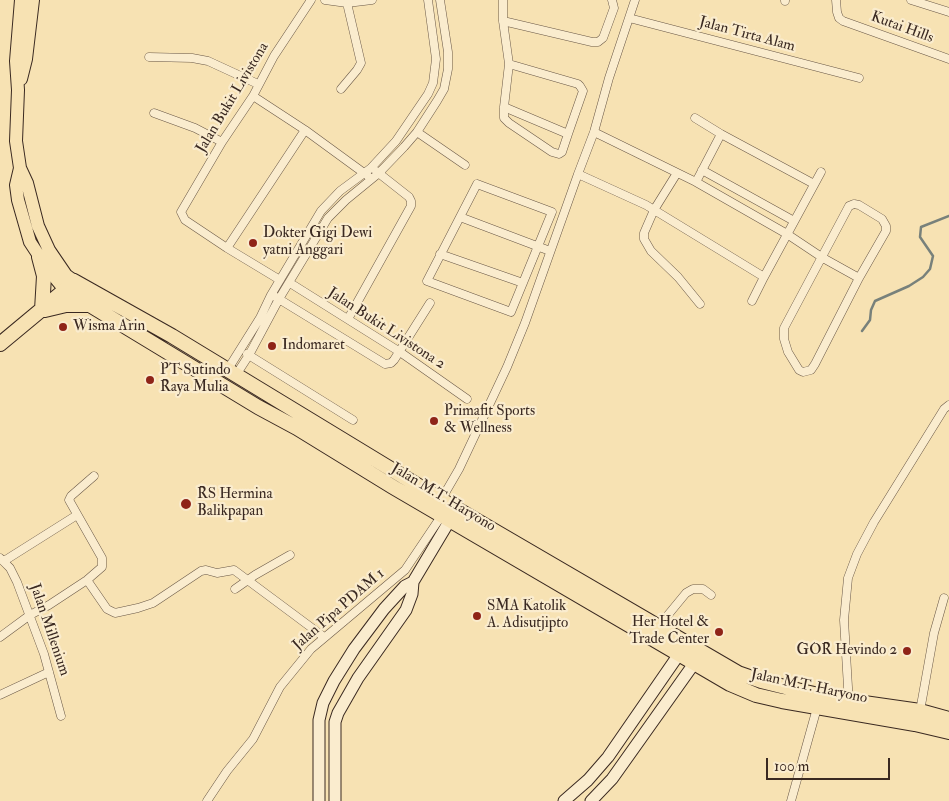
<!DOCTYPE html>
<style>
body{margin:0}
#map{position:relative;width:949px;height:801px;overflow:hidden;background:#f7e2b3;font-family:"IM FELL Double Pica",serif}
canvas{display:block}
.scale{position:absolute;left:766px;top:758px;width:124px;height:22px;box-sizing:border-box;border:2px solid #3a2921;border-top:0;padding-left:6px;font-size:15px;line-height:18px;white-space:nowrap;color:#3a2921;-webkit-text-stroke:4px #faecce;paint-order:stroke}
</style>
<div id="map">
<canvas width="949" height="801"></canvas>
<div class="scale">100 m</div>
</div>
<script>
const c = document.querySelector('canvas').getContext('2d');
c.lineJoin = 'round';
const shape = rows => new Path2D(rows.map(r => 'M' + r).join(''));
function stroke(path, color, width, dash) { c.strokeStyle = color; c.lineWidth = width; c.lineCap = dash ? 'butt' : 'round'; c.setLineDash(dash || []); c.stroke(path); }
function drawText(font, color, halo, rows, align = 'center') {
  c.font = font + ' "IM FELL Double Pica",serif'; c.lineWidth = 4.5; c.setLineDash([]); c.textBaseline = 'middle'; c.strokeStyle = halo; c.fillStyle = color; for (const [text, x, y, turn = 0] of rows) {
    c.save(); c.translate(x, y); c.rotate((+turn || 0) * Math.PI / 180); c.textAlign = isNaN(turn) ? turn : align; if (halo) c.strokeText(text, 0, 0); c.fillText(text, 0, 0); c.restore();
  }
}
stroke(shape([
 [862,331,870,320,871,310,875,301,909,286,923,277,930,269,933,256,920,237,921,227,949,216]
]), '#78817b', 2.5);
const street = shape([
 [325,0,347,3,372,0],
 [503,0,503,21,509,64,504,107,504,118,509,123,552,152,559,154,562,152,568,134,504,107],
 [836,0,837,12,839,18,843,21,949,59],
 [911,0,949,12],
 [785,1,785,0],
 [629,18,859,78],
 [503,21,592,42,598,42,603,38,614,8,612,0],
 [149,57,192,58,208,61,258,84],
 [509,64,578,84,580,86,583,91,568,134],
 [341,89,357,70,361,63,347,3],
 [253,96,305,130,368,176],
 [154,113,195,128,222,142],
 [695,118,721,134],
 [417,132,465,165],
 [594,132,696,182,787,234,823,258,859,278],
 [702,170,794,221],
 [677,173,654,210,644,233,644,239,651,251,678,277,700,304],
 [578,174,646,205,764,277,821,172],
 [696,182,721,134,814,184],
 [477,184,552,212,511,312,427,281,477,184],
 [854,204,859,205,882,219,886,226,886,231,859,278,815,364,811,370,803,372,799,370,788,352,784,339,784,328,849,206,854,204],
 [460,217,550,251],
 [227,248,305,130],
 [440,254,523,283],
 [280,280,227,248,185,220,181,212,222,142,253,96,274,56,311,0],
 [290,283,400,352,467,399],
 [274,296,385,364,391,363,394,360,430,303],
 [752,301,764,277],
 [348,319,411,206,411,201,409,197,376,171],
 [247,354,353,420],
 [228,369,260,318,271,295,321,211,340,191,371,168,396,141,428,94,433,83,436,59,428,0],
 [236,375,249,355,279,299,328,218,346,200,379,173,404,147,417,132,437,101,444,89,448,69,448,52,440,0],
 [441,500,459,469,507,367,525,323,578,174,594,132,609,78,635,0],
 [0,558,10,568,17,582,44,654,61,716],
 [4,561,77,515],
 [87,580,107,609,115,613,138,608,153,603,201,571,206,570,217,573,234,570,324,637],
 [235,589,255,575,290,555],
 [658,627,686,593,693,589,703,589,711,595],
 [0,637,30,615,49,605,87,580,102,567,102,558,69,500,71,496,94,476],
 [0,695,49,672],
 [849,704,844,620,848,578,857,554,874,522,944,409,949,405],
 [920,711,934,633,944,598],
 [207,801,227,771,253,739,280,687,311,649,405,570,442,515],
 [791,801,817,708]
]);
const secondary = shape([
 [319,801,319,720,323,703,334,681,354,649,384,609,405,586,413,582],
 [335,801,335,722,338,713,358,678,406,610,412,594,413,582,450,520],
 [564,801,588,780,608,757,684,647],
 [591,801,612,779,698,658]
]);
const primary = shape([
 [21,0,16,61,18,90,16,141,20,168,27,183,38,226,49,250,66,275,74,281],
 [21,79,26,59,33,0],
 [20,168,16,185,18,200,30,242,47,268,65,290]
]);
const highway = shape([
 [39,257,44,276,42,310],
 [65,290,258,407,297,428,393,487,730,684,756,695,782,701,915,724,949,732],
 [45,310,66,305,88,305],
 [0,344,65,290,74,281,172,336,450,505,738,673,761,681,801,691,836,699,920,711,949,719]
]);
stroke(street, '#695746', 9);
stroke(secondary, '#3a2921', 13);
stroke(primary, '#3a2921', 14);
stroke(highway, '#3a2921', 16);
stroke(street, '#faecce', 8);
stroke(secondary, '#faecce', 11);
stroke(primary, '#f7e2b3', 12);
stroke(highway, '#f7e2b3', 14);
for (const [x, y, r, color] of [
 [253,243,5,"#8f2418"],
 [63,327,5,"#8f2418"],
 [272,346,5,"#8f2418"],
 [150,380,5,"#8f2418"],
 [434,421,5,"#8f2418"],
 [186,504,6,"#8f2418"],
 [477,616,5,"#8f2418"],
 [719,632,5,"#8f2418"],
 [907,651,5,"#8f2418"]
]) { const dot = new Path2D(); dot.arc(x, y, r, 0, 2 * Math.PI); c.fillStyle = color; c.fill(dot); stroke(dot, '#faecce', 2); }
drawText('15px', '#3a2921', '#faecce', [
 ["Kutai Hills",902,28,20],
 ["Jalan Tirta Alam",747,35,15],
 ["Jalan Bukit Livistona",233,98,-59],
 ["Jalan Bukit Livistona 2",386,329,33],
 ["Jalan M.T. Haryono",443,498,31],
 ["Jalan Pipa PDAM 1",339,610,-41],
 ["Jalan Millenium",49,630,71],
 ["Jalan M.T. Haryono",809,687,12]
]);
drawText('15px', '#3a2921', '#faecce', [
 ["Dokter Gigi Dewi",263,234],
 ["yatni Anggari",263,251],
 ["Wisma Arin",73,327],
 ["Indomaret",282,346],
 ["PT Sutindo",160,371],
 ["Raya Mulia",160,388],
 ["Primafit Sports",444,412],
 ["& Wellness",444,429],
 ["RS Hermina",197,495],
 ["Balikpapan",197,512],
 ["SMA Katolik",487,607],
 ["A. Adisutjipto",487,624],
 ["Her Hotel &",709,623,"right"],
 ["Trade Center",709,640,"right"],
 ["GOR Hevindo 2",897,651,"right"]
], 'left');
</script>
